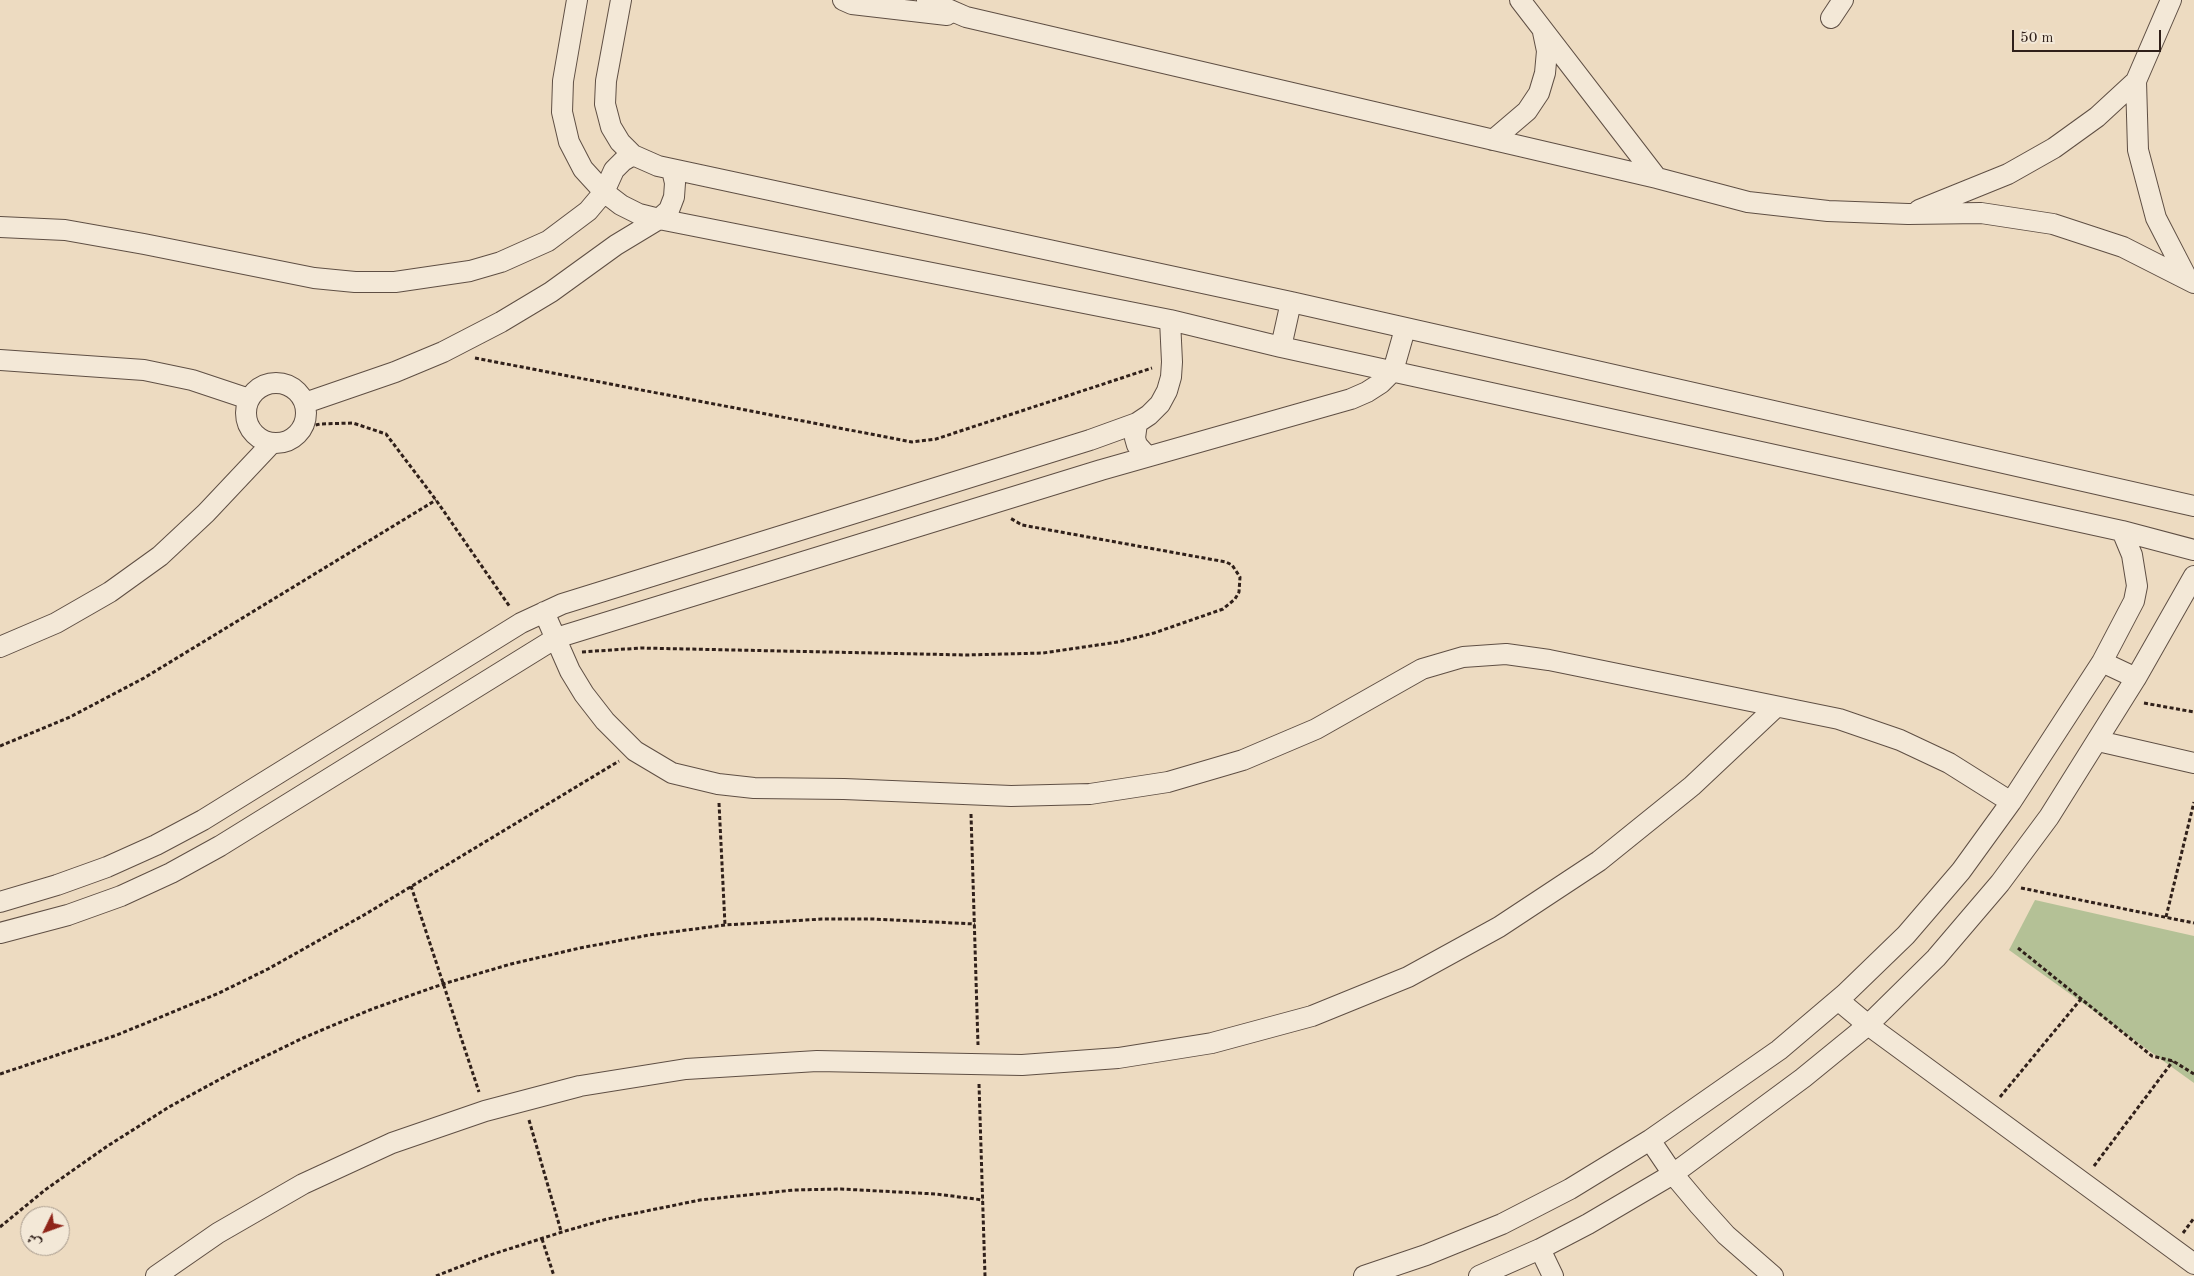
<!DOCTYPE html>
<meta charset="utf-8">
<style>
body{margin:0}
#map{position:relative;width:2194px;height:1276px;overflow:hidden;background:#eddbc1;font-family:"Old Standard TT",Amiri,serif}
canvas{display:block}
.north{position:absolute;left:20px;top:1206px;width:50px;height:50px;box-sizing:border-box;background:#f3e8d7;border:1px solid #a5988b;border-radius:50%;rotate:228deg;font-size:14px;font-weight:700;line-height:20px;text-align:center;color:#30201a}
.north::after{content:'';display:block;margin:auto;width:18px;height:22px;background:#8f2418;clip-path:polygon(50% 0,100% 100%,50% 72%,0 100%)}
.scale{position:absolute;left:2012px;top:30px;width:149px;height:22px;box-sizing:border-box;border:2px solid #30201a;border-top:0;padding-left:6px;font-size:15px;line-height:18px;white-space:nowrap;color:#30201a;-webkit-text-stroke:4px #f3e8d7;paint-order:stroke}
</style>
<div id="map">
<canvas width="2194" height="1276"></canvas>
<div class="north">ش</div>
<div class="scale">50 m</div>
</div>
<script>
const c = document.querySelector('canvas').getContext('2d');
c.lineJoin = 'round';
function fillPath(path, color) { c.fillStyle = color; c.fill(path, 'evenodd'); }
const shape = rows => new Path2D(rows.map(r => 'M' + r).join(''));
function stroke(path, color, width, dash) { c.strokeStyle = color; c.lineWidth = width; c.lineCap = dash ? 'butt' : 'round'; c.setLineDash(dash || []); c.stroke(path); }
fillPath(shape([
 [2035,900,2194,936,2194,1083,2009,950]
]), '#b4c196');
const minor = shape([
 [577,0,563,81,562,112,569,142,583,169,604,192,621,205,639,214,659,219,1170,320,1281,347,2122,531,2194,550],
 [621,0,606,81,605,104,611,127,620,142,633,155,658,166,1291,302,2194,506],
 [843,0,852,4,947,15],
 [927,0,966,17,1657,178,1748,202,1828,211,1908,214,1981,213,2053,224,2123,247,2194,283],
 [1520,0,1657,178],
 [1831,18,1843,0],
 [2136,81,2138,150,2156,218,2188,280],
 [1493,140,1527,111,1539,93,1545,73,1547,51,1543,32],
 [1919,210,2008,174,2054,148,2097,117,2136,81,2171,0],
 [0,227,65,230,144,244,314,278,355,282,395,282,470,271,501,262,548,241,588,211,604,192,614,170,623,161,633,155],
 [1281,347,1291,302],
 [0,360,144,370,192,380,249,399],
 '246 413a30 30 0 1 1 60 0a30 30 0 1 1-60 0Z',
 [305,403,395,372,443,352,501,322,551,292,616,245,659,219,669,210,674,197,675,183,672,170],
 [1137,423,1135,438,1137,445,1147,456],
 [544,612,570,671,584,694,605,721,635,751,672,773,718,784,754,788,844,789,1011,796,1090,794,1168,782,1243,760,1316,729,1422,669,1463,657,1506,654,1549,660,1839,719,1900,740,1949,763,2011,802],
 [0,647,56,623,110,592,160,556,206,513,271,444],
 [2102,662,2136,678],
 [2098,741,2194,763],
 [0,902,57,885,107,867,156,845,203,820,521,623,562,604,1090,440,1137,423,1149,415,1160,404,1167,391,1171,377,1172,362,1170,320],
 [0,933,68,915,121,896,171,873,220,846,556,638,1101,470,1351,399,1367,392,1381,383,1393,371,1405,329],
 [1838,1000,1868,1025,2194,1264],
 [1650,1140,1673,1174,1699,1205,1726,1235,1773,1276],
 [1540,1249,1553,1276],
 [156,1276,218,1233,303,1184,392,1143,485,1111,580,1086,686,1069,817,1061,1022,1065,1118,1058,1212,1043,1312,1016,1408,977,1499,927,1599,861,1692,786,1776,707],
 [1364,1276,1426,1255,1502,1224,1570,1189,1650,1140,1779,1050,1845,994,1906,935,1961,871,2011,802,2102,662,2134,601,2137,586,2132,555,2122,531],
 [1479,1276,1540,1249,1588,1224,1673,1174,1803,1078,1868,1025,1936,958,2000,883,2049,817,2136,678,2194,576]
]);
stroke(minor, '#5f4f44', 22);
stroke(shape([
 [475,358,912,442,936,439,1152,368],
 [303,428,320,424,353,423,386,434,436,500,510,607],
 [582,652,641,648,967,655,1043,653,1118,642,1154,633,1223,609,1235,599,1239,592,1240,577,1232,565,1226,562,1022,525,1010,518],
 [2144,703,2194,712],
 [0,746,70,717,144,678,436,500],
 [719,803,725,925],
 [971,814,978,1045],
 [411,886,479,1092],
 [2021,888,2194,923],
 [2166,917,2194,802],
 [2018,948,2152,1056,2173,1061,2194,1074],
 [0,1074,117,1035,219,993,268,969,364,915,619,761],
 [979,1084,985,1276],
 [2000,1097,2081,999],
 [529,1120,561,1231],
 [2094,1166,2173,1061],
 [0,1227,45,1190,106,1147,169,1107,235,1071,303,1038,372,1009,443,984,511,964,580,948,649,935,725,925,822,919,873,919,975,924],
 [2183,1233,2194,1218],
 [542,1239,554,1276],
 [436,1276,487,1256,562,1232,607,1219,700,1200,794,1190,841,1189,936,1194,983,1200]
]), '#30201a', 3, [4, 2.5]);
stroke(minor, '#f3e8d7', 20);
</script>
